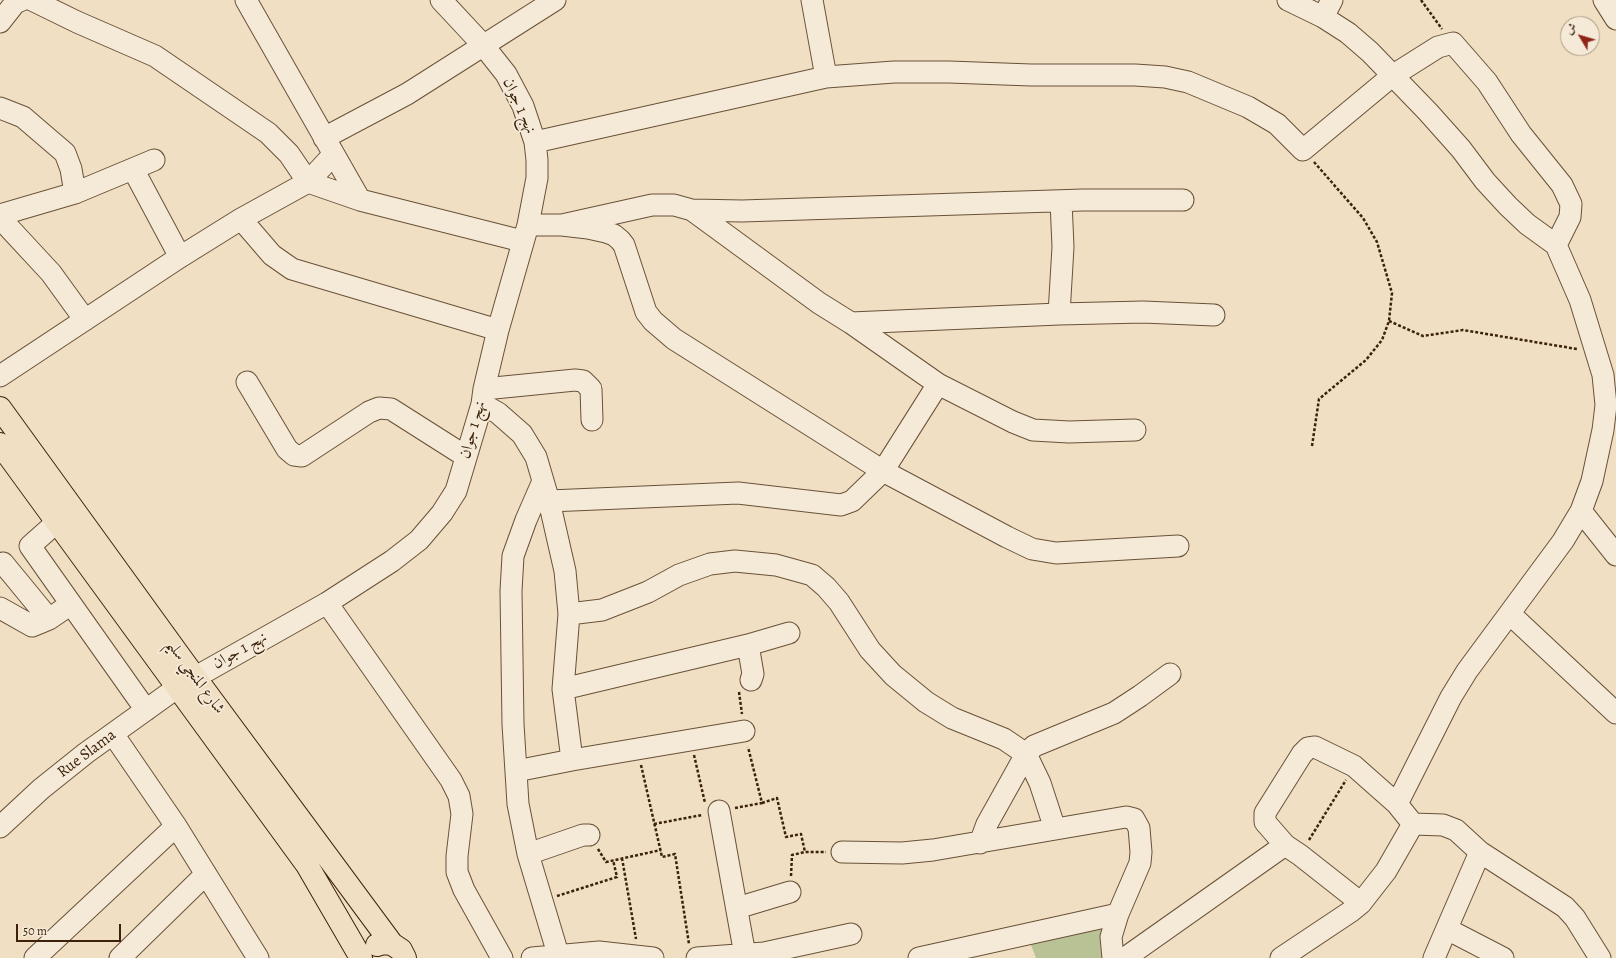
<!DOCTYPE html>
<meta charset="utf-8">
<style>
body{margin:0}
#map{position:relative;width:1616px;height:958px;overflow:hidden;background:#f0dfc3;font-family:Alegreya,Amiri,serif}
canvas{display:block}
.north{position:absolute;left:1560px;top:16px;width:40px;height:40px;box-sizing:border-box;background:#f5ead8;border:1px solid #ab9a86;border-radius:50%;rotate:308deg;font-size:11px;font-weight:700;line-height:16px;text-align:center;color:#3c220a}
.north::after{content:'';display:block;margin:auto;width:14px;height:18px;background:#8f2418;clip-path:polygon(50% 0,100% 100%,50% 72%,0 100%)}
.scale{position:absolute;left:16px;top:924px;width:105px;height:18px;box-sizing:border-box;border:2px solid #3c220a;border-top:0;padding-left:5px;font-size:12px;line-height:14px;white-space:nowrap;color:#3c220a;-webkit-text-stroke:3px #f5ead8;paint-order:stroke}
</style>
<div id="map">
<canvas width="1616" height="958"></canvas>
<div class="north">ش</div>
<div class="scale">50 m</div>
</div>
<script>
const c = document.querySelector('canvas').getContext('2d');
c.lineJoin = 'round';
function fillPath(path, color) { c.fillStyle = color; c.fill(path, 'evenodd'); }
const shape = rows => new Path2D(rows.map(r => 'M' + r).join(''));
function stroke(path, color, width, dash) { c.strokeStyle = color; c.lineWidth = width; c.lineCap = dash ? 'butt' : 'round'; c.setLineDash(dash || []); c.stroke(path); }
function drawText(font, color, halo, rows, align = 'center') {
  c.font = font + ' Alegreya,Amiri,serif'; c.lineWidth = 3.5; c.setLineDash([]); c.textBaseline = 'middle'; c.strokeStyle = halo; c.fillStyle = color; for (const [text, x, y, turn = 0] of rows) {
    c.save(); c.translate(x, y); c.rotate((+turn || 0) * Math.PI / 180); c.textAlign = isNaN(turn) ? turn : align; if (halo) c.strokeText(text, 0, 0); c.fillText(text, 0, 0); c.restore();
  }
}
fillPath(shape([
 [1106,919,1100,944,1103,958,1036,958,1028,937]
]), '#b8c294');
const minor = shape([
 [32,0,77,22,155,56,268,133,289,154,308,182,360,200,522,241],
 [246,0,360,200],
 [812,0,826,77],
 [1288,0,1323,17,1348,33,1370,52,1428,112,1461,149,1485,181,1508,206,1527,224,1556,245,1580,300,1603,375,1606,405,1603,430,1592,481,1581,511,1563,541,1467,671,1451,697,1397,804,1413,824],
 [1604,0,1616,19],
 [1323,17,1332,0],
 [0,22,15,3,22,0],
 [0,108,23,117,65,153,71,169,75,193],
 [324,138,407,94,555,0],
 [535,142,826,77,894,72,949,72,1031,75,1135,75,1165,77,1188,82,1248,107,1277,124,1303,150,1392,76,1438,47,1453,43,1487,82,1521,134,1562,185,1571,204,1570,217,1556,245],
 [133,169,180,257],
 [692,210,742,211,1083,200,1183,200],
 [0,215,75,193,154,160],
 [0,218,51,273,85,320],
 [241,219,272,255,292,269,498,330],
 [528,225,562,225,652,205,674,205,692,210,819,303,851,323,1059,314,1143,312,1214,315],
 [562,225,588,228,606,232,614,235,620,240,624,245,646,312,653,321,674,339,883,471,1007,537,1032,549,1056,553,1178,546],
 [1059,314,1063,247,1061,201],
 [851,323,938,384,1013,422,1033,430,1069,432,1135,430],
 [0,376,180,257,241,219,308,182,333,155],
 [247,382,287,449,294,455,302,456,369,412,379,408,391,409,465,456],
 [484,389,575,380,583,381,591,389,592,420],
 [482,404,498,413,522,434,536,457,549,501,738,493,841,505,852,501,883,471,938,384],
 [543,481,526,520,513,556,511,591,513,724,518,804,528,854,558,954],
 [549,501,565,571,569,614,563,689,572,760],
 [1581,511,1616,555],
 [57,522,30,546,146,710],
 [3,563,49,619],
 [327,603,451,780,459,796,462,814,457,856,457,872,464,890,502,958],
 [0,608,32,626,49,619,71,604],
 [569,614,602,610,648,592,679,575,710,564,735,561,776,565,812,575,826,587,839,602,870,650,893,675,926,702,952,718,1004,739,1026,754,1040,783,1055,829],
 [1510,614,1616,713],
 [748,645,753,674,751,680],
 [563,689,748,645,789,633],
 [516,771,572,760,744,731],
 [719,811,745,955],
 [1413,824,1443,825,1456,830,1480,852,1565,907,1575,918,1600,958],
 [176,826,258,958],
 [0,827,41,789,86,753,178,687,327,603,392,561,419,540,442,513,456,491,482,404,484,389,498,330,528,225,537,178,537,160,535,142,523,106,506,74,483,45,441,0],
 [980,843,987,824,1011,781,1026,754,1034,746,1114,713,1140,696,1170,674],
 [842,852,902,853,933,850,1126,817,1134,819,1139,828,1141,852,1140,863,1118,914,1111,937,1113,958],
 [528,854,583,835,589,835],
 [1361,903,1300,855,1285,845,1265,822,1265,813,1302,754,1308,748,1315,747,1354,766,1397,804],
 [737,908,790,892],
 [1447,929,1503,958],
 [35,958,176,826,113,734],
 [120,958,206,874],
 [532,958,599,952,653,958],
 [697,958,764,953,851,934],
 [919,958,1118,914],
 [1125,958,1285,845],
 [1281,958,1350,912,1361,903,1386,871,1413,824],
 [1434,958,1480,852]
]);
const major = shape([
 [0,408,194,676,392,944],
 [0,444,307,865,361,958],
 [377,945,383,943,392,944,401,950,405,958]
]);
stroke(minor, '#695138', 23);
stroke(major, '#3c220a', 24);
stroke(shape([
 [1421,0,1442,29],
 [1389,321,1423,336,1463,330,1577,349],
 [1312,446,1319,399,1366,360,1382,340,1389,321,1392,293,1377,242,1363,218,1314,162],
 [739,692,742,714],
 [694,755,705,803],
 [641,765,662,857,675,854,689,944],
 [762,803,777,798,786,837,801,834,805,852],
 [735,808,762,803,748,747],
 [654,824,702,815],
 [1309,840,1346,780],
 [598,849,606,862,661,850],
 [622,858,636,939],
 [791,876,792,855,805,852,826,852],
 [557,896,617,877,613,860]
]), '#3c220a', 2.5, [3, 2]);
stroke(minor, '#f5ead8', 21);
stroke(major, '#f0dfc3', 22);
drawText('16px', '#3c220a', '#f5ead8', [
 ["نهج 1 جوان",519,106,66],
 ["نهج 1 جوان",473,430,-74],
 ["نهج 1 جوان",240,651,-29],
 ["شارع المنجي سليم",195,677,54],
 ["Rue Slama",87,754,-37]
]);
</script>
